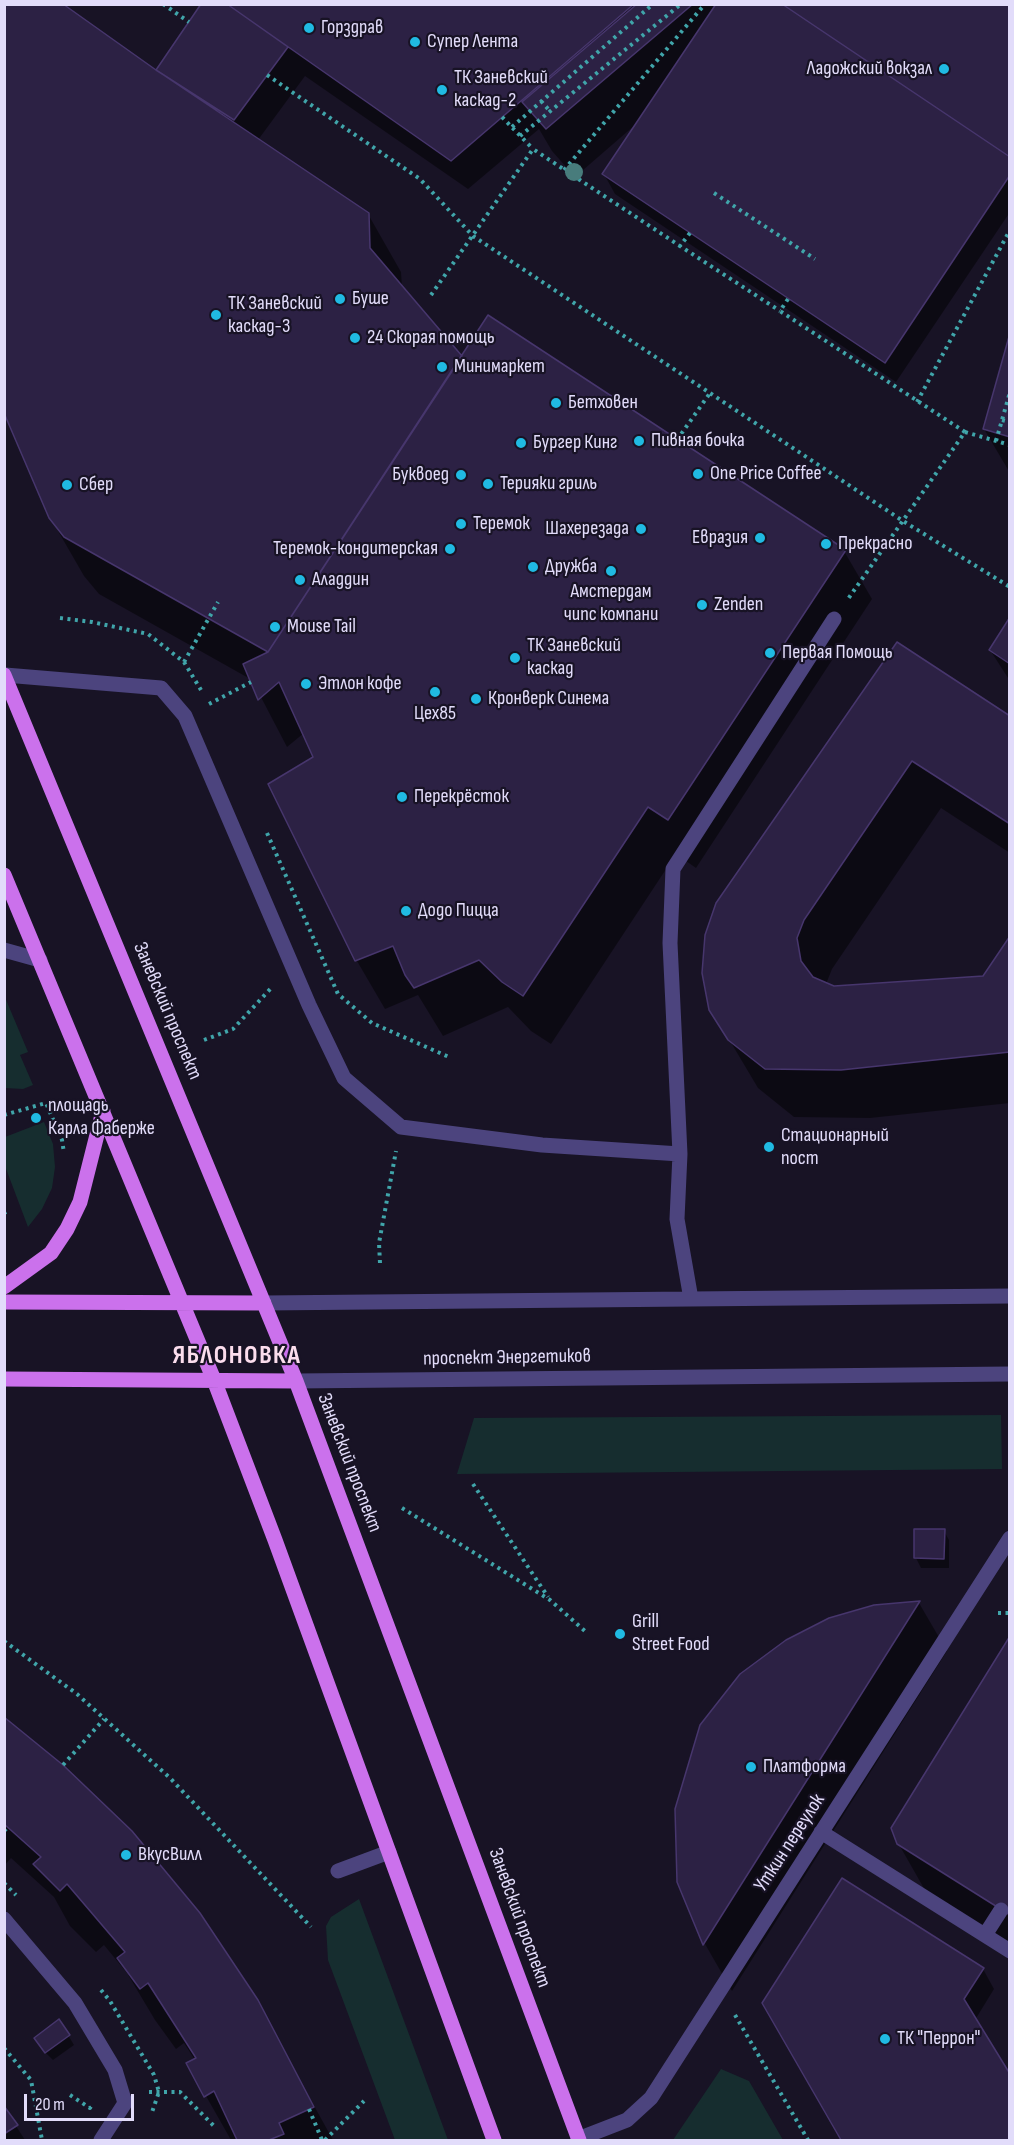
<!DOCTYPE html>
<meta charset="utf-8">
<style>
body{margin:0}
#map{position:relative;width:1014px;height:2145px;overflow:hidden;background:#181325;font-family:"Sofia Sans Condensed",sans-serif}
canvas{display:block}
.frame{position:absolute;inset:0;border:6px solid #e2dcfa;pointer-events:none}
.scale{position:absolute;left:24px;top:2094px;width:110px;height:27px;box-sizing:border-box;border:3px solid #e2dcfa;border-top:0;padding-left:8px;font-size:18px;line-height:21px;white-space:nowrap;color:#e2dcfa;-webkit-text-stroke:4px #181325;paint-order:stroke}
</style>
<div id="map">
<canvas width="1014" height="2145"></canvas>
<div class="frame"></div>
<div class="scale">20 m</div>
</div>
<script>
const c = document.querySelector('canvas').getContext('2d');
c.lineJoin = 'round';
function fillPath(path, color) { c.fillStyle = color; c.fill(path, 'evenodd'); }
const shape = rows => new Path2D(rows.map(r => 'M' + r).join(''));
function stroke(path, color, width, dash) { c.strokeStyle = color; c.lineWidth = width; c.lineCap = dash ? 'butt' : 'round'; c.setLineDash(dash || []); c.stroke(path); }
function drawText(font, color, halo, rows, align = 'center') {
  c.font = font + ' "Sofia Sans Condensed",sans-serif'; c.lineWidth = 4.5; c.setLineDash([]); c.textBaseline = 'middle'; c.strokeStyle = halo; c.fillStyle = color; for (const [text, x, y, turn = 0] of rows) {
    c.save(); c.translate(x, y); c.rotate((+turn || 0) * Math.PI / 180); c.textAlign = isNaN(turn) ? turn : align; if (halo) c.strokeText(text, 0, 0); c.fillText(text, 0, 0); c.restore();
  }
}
fillPath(shape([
 [4,995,28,1052,20,1055,33,1085,23,1089,5,1088],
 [44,1122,53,1144,55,1167,52,1188,42,1209,28,1227,5,1166,5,1137],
 [1001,1415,1002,1469,457,1474,474,1418],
 [359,1899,448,2140,395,2140,328,1960,326,1926,331,1917],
 [721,2069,749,2081,783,2140,673,2140]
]), '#162d2f');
fillPath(shape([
 [203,4,1010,4,1010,212,896,382,615,194,604,174,635,125,575,177,552,151,539,129,468,189,305,76,258,140,368,214,401,272,402,287,462,358,844,551,872,599,696,868,676,854,551,1044,531,1031,508,1007,443,1036,418,995,385,1009,357,961,270,785,315,758,304,733,287,747,252,680,99,594,84,576,50,517,156,72],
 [1010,338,1010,473,984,429],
 [1010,620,1010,681,990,650],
 [897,644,1010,718,1010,853,941,808,832,969,826,984,834,987,984,978,1010,939,1010,1103,870,1118,794,1117,758,1088,711,1009],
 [944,1531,949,1540,949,1568,921,1568,916,1558],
 [919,1603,947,1651,732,1991,705,1944,678,1881,874,1607],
 [1010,1639,1010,1954,934,1906,893,1834,894,1822],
 [4,1719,256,2001,333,2140,231,2140,206,2096,195,2060,184,2043,176,2049,155,2020,127,1973,104,1945,96,1952,70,1926,54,1897,11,1858,4,1866],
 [983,1969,994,1989,975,2020,1010,2077,1010,2140,843,2140,764,2003],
 [68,2035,74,2045,53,2060,41,2048],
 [4,2108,16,2126,25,2140,4,2140]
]), '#0007');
const building = shape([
 [4,4,63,4,156,70,369,213,370,248,462,356,268,652,64,537,49,518,4,413,4,4],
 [201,4,227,4,288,47,234,120,156,70,201,4],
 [227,4,634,4,451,161,227,4],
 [637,4,693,4,546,129,522,102,637,4],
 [716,4,782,4,1010,157,1010,175,885,363,602,174,716,4],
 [782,4,1010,4,1010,157,837,41,782,4],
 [488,315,846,550,668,820,648,807,523,996,502,982,479,960,414,988,405,975,393,946,355,961,268,784,313,757,279,682,258,700,243,664,268,652,488,315],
 [1010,333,1010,437,983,429,1010,333],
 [1010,617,1010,664,989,650,1010,617],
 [897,642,1010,716,1010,824,912,761,804,920,797,938,801,961,813,977,834,986,983,976,1010,936,1010,1052,841,1070,765,1069,728,1040,709,1010,702,973,705,935,716,903,897,642],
 [914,1529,945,1529,944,1559,914,1558,914,1529],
 [920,1601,703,1945,677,1882,675,1809,700,1725,740,1674,786,1640,829,1618,874,1605,920,1601],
 [1010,1636,1010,1915,897,1844,891,1828,1010,1636],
 [4,1717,63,1765,132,1831,200,1913,258,2000,314,2107,279,2123,284,2134,269,2140,237,2140,214,2091,204,2097,186,2063,196,2058,148,1983,140,1989,117,1958,125,1952,67,1884,60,1891,33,1864,41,1857,4,1824,4,1717],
 [842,1878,984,1968,964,1999,1010,2074,1010,2140,841,2140,762,2003,842,1878],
 [59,2019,70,2035,45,2053,34,2038,59,2019],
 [4,2106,18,2125,4,2134,4,2106]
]);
fillPath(building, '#2c2144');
stroke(building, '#47366d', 1.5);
stroke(shape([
 [163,4,189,22],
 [267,75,420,179,473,236,903,521,1010,587],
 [541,101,549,110],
 [502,117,533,149],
 [512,127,653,4],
 [520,136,681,4],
 [564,170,705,4],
 [714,193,815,259],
 [690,233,680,246,780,311],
 [431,295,533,149,680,246],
 [788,299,780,311,965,432,848,599],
 [917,402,1010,230],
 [1002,420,1010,422],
 [965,432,1010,445],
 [677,440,710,393],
 [996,441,1010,392],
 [60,618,92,622,148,634,184,662,201,690],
 [184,662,218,602],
 [209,704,251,682],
 [267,833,338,994,372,1023,449,1057],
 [204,1040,233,1029,273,986],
 [4,1115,46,1103,62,1140,64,1153],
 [4,1212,7,1218],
 [380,1263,379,1243,396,1151],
 [473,1484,548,1597],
 [402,1508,550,1600,585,1631],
 [998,1613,1010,1613],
 [4,1641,77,1694,170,1778,311,1927],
 [63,1765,104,1719],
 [4,1831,8,1827],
 [4,1883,16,1895],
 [101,1990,110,2001,154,2075,159,2092,151,2115],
 [735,2015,808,2140],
 [4,2048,31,2080,42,2140],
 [149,2092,180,2092,214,2126],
 [70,2095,90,2108,91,2106],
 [309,2109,322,2140],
 [325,2140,364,2101]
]), '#40a5aa', 4, [3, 4.5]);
stroke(shape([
 [5,675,161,688,185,716,309,1005,344,1078,401,1127,542,1145,680,1154],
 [4,950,40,960],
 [691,1299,677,1219,680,1154,670,943,673,869,834,619],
 [264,1303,1010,1296],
 [296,1381,1010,1374],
 [821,1832,1010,1951],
 [338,1871,389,1852],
 [4,1919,75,2003,115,2070,125,2103,101,2140],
 [985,1935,1001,1910],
 [578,2139,627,2120,651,2098,1010,1538]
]), '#4c447e', 15);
stroke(shape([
 [4,675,296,1381,579,2140],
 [4,875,214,1380,275,1540,494,2140],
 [4,1287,51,1253,67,1229,80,1202,103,1111],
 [4,1302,264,1303],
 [4,1379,296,1381]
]), '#cb71ec', 15);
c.fillStyle = '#487c7c';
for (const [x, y] of [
 [574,172]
]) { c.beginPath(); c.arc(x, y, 9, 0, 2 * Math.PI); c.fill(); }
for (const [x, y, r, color] of [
 [309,28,6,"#20bae2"],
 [415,42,6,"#20bae2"],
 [944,69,6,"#20bae2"],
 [442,90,6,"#20bae2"],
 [340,299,6,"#20bae2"],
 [216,315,6,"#20bae2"],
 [355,338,6,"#20bae2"],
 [442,367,6,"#20bae2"],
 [556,403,6,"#20bae2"],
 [639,441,6,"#20bae2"],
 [521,443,6,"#20bae2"],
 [698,474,6,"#20bae2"],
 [461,475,6,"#20bae2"],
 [488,484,6,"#20bae2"],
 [67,485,6,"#20bae2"],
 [461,524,6,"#20bae2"],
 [641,529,6,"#20bae2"],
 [760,538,6,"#20bae2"],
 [826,544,6,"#20bae2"],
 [450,549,6,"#20bae2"],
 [533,567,6,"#20bae2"],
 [611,571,6,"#20bae2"],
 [300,580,6,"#20bae2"],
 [702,605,6,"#20bae2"],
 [275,627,6,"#20bae2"],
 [770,653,6,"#20bae2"],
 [515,658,6,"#20bae2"],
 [306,684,6,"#20bae2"],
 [435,692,6,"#20bae2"],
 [476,699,6,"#20bae2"],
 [402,797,6,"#20bae2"],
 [406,911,6,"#20bae2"],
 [36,1118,6,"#20bae2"],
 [769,1147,6,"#20bae2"],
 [620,1634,6,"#20bae2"],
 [751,1767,6,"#20bae2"],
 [126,1855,6,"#20bae2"],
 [885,2039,6,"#20bae2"]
]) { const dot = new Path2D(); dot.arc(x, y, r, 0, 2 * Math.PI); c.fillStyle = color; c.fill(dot); stroke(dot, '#181325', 2); }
drawText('20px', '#e2dcfa', '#181325', [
 ["Горздрав",321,28],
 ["Супер Лента",427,42],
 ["Ладожский вокзал",932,69,"right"],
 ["ТК Заневский",454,78],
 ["каскад-2",454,101],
 ["Буше",352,299],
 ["ТК Заневский",228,304],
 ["каскад-3",228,327],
 ["24 Скорая помощь",367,338],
 ["Минимаркет",454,367],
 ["Бетховен",568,403],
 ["Пивная бочка",651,441],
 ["Бургер Кинг",533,443],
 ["One Price Coffee",710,474],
 ["Буквоед",449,475,"right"],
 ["Терияки гриль",500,484],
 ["Сбер",79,485],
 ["Теремок",473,524],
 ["Шахерезада",629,529,"right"],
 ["Евразия",748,538,"right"],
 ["Прекрасно",838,544],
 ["Теремок-кондитерская",438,549,"right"],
 ["Дружба",545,567],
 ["Аладдин",312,580],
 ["Амстердам",611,592,"center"],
 ["чипс компани",611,615,"center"],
 ["Zenden",714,605],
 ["Mouse Tail",287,627],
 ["ТК Заневский",527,646],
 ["каскад",527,669],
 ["Первая Помощь",782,653],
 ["Этлон кофе",318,684],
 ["Кронверк Синема",488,699],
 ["Цех85",435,714,"center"],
 ["Перекрёсток",414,797],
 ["Додо Пицца",418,911],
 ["площадь",48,1106],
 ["Карла Фаберже",48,1129],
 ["Стационарный",781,1136],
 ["пост",781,1159],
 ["Grill",632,1622],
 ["Street Food",632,1645],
 ["Платформа",763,1767],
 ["ВкусВилл",138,1855],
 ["ТК \"Перрон\"",897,2039]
], 'left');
drawText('20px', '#e2dcfa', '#181325', [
 ["Заневский проспект",167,1011,67],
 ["проспект Энергетиков",507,1358,-1],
 ["Заневский проспект",349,1463,69],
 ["Уткин переулок",790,1843,-57],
 ["Заневский проспект",519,1918,70]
]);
c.letterSpacing = '1.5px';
drawText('bold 26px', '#fbdded', '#181325', [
 ["ЯБЛОНОВКА",237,1356]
]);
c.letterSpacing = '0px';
</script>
